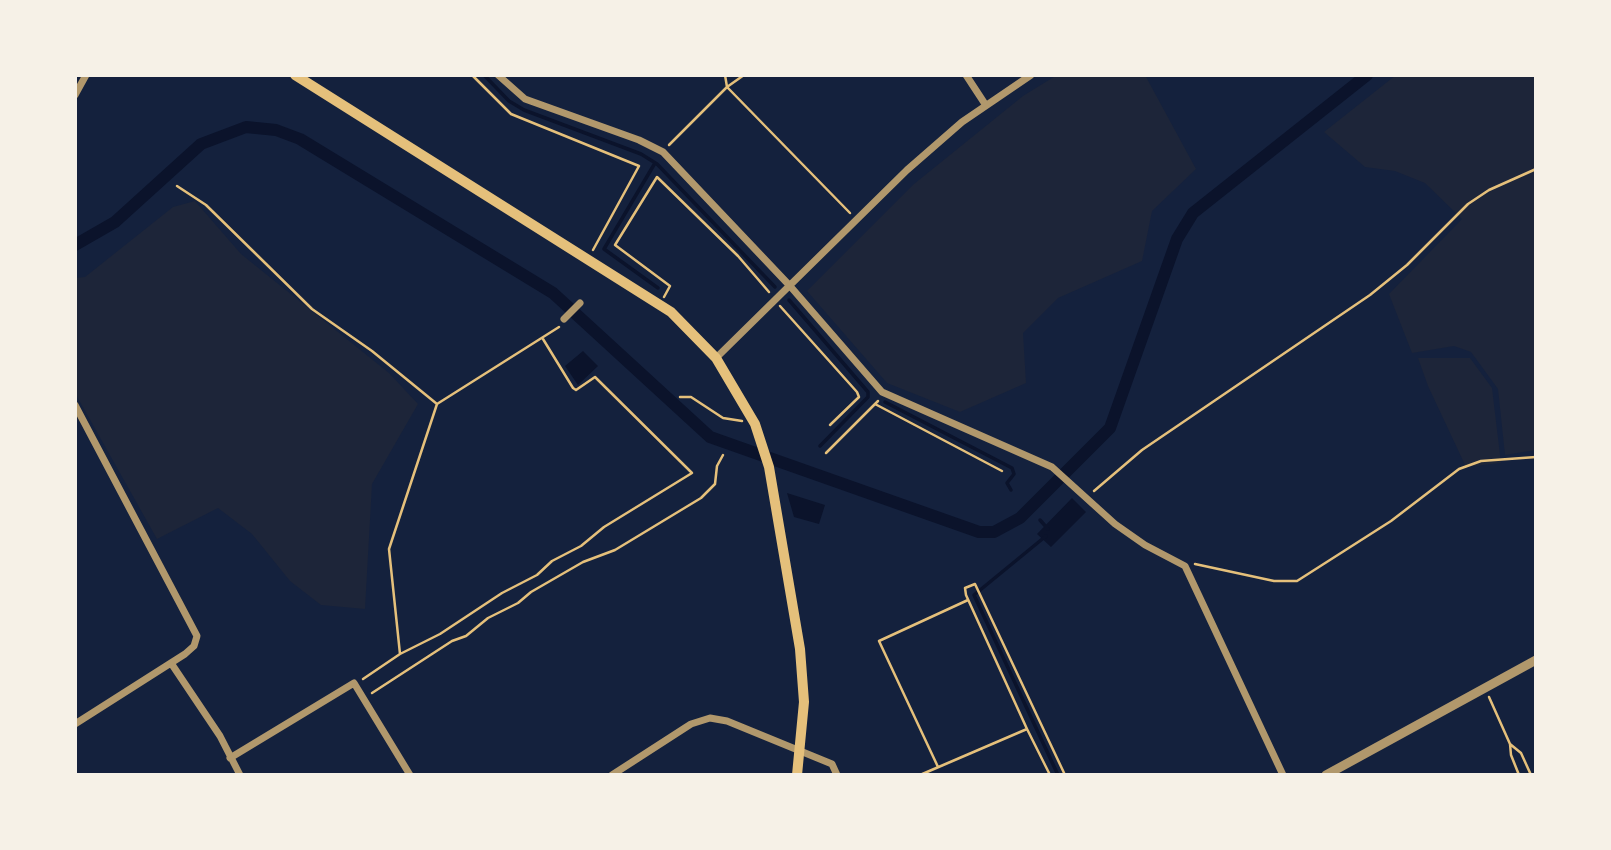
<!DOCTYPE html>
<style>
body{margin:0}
#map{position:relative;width:1611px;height:850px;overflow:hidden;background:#14213d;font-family:Montserrat,sans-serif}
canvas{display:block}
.frame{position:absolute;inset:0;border:77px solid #f6f1e7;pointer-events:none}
</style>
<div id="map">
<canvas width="1611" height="850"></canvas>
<div class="frame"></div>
</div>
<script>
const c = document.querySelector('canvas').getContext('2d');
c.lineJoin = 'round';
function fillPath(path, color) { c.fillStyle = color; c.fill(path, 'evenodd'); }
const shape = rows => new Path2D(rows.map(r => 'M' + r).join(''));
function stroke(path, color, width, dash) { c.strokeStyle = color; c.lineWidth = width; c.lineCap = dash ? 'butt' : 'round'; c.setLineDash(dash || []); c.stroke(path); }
fillPath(shape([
 [1057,75,1145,75,1196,169,1152,211,1142,261,1058,298,1023,333,1026,383,960,412,887,383,807,291,914,184,1023,96],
 [1396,75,1536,77,1536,450,1505,455,1498,389,1471,352,1454,346,1412,353,1389,294,1462,219,1425,183,1395,171,1365,167,1324,132],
 [195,201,241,254,389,373,418,404,372,484,365,609,321,605,290,581,252,534,218,508,157,539,75,393,75,278,85,277,173,207],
 [1418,358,1470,358,1492,388,1501,463,1466,467,1428,386]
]), '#1d2539');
fillPath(shape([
 [583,351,598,366,578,385,565,366],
 [787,493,825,505,819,524,794,517],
 [1072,498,1086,512,1051,547,1037,534]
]), '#0b132b');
stroke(shape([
 [484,75,509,101,524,110,641,154,657,164,775,287],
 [655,163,604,249,658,288],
 [789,300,868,392,868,397,820,446],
 [885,402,1012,468,1014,474,1007,483,1011,490],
 [1040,520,1048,529],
 [1046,536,974,595,1058,775]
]), '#0b132b', 3.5);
stroke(shape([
 [75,245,115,222,201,144,246,127,276,130,300,139,553,293,710,437,979,532,994,532,1020,518,1110,428,1177,239,1193,213,1367,75]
]), '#0b132b', 12);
stroke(shape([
 [472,75,511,114,639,166,593,250],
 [744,75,727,87,850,213],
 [669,145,727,87,725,75],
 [177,186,206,205,312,309,372,351,437,404],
 [664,297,670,286,615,245,657,177,738,256,769,292],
 [780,306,857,392,859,397,830,425],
 [680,397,691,397,723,418,742,421],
 [878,401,875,404,1002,471],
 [826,453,875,404],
 [1094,491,1142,450,1370,295,1407,265,1468,204,1489,190,1536,169],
 [1195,564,1274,581,1297,581,1391,521,1459,469,1481,461,1536,457],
 [400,654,440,634,502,593,537,575,552,561,581,546,604,527,692,473,595,377,576,390,573,388,543,339],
 [363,679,400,654,389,549,437,404,559,327],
 [372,693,452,641,466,636,488,618,518,603,531,592,583,562,615,550,701,498,715,484,717,466,723,455],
 [1489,697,1510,744,1511,755,1519,775],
 [1027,729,1050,775],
 [1510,744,1521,753,1531,775],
 [938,767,879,641,968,600],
 [920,775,1027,729,966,595,965,588,975,584,1065,775]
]), '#e5c07b', 2.5);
stroke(shape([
 [498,75,525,99,639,140,663,152,790,286,882,392,1052,467,1115,524,1145,545,1185,566,1283,775],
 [966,75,985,104],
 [75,95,86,75],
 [564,319,580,303],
 [716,358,907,170,962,122,1031,75],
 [75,405,197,636,194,646,185,654,75,724],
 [171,663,220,736,240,775],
 [230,758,354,683,410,775],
 [612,775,691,724,710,718,727,721,832,764,837,775]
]), '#b1986c', 7);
stroke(shape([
 [1326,775,1536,660]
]), '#b1986c', 9);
stroke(shape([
 [295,75,671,312,716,358,755,424,769,467,800,649,804,702,797,775]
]), '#e5c07b', 10);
</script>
